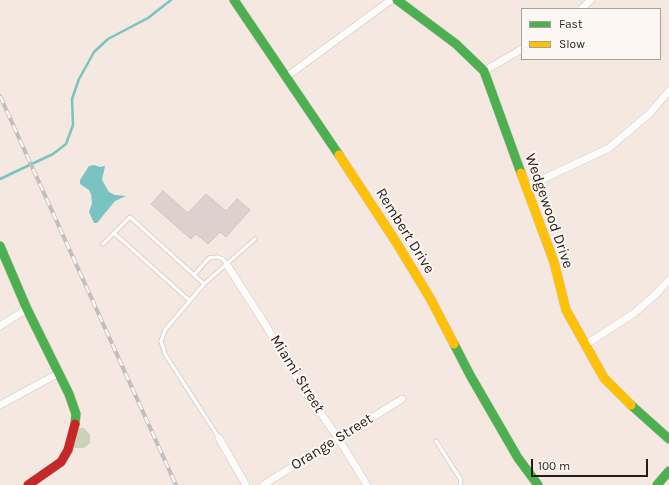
<!DOCTYPE html>
<style>
body{margin:0}
#map{position:relative;width:669px;height:485px;overflow:hidden;background:#f4e8e0;font-family:Karla,sans-serif}
canvas{display:block}
.legend{position:absolute;left:521px;top:8px;width:140px;height:52px;box-sizing:border-box;background:#fcf7f3;border:1px solid #a6a09b;margin:0;padding:5px 7px;list-style:none;font-size:12px;color:#261d17}
.legend li{display:flex;align-items:center;gap:8px;height:20px}
.legend b{width:20px;border:1px solid #a6a09b}
.scale{position:absolute;left:531px;top:459px;width:117px;height:18px;box-sizing:border-box;border:2px solid #261d17;border-top:0;padding-left:5px;font-size:12px;line-height:14px;white-space:nowrap;color:#261d17;-webkit-text-stroke:3px #fcf7f3;paint-order:stroke}
</style>
<div id="map">
<canvas width="669" height="485"></canvas>
<ul class="legend">
<li><b style="height:5px;background:#4caf50"></b>Fast</li>
<li><b style="height:5px;background:#ffc107"></b>Slow</li>
</ul>
<div class="scale">100 m</div>
</div>
<script>
const c = document.querySelector('canvas').getContext('2d');
c.lineJoin = 'round';
function fillPath(path, color) { c.fillStyle = color; c.fill(path, 'evenodd'); }
const shape = rows => new Path2D(rows.map(r => 'M' + r).join(''));
function stroke(path, color, width, dash) { c.strokeStyle = color; c.lineWidth = width; c.lineCap = dash ? 'butt' : 'round'; c.setLineDash(dash || []); c.stroke(path); }
function drawText(font, color, halo, rows, align = 'center') {
  c.font = font + ' Karla,sans-serif'; c.lineWidth = 4; c.setLineDash([]); c.textBaseline = 'middle'; c.strokeStyle = halo; c.fillStyle = color; for (const [text, x, y, turn = 0] of rows) {
    c.save(); c.translate(x, y); c.rotate((+turn || 0) * Math.PI / 180); c.textAlign = isNaN(turn) ? turn : align; if (halo) c.strokeText(text, 0, 0); c.fillText(text, 0, 0); c.restore();
  }
}
fillPath(shape([
 [79,428,84,428,90,435,90,443,84,448,75,448,73,446]
]), '#c9d3b7');
fillPath(shape([
 [94,165,100,167,105,166,102,180,109,192,115,195,126,196,115,201,97,223,94,223,89,212,92,203,91,194,89,190,80,184,80,180,89,166]
]), '#79c4c3');
stroke(shape([
 [0,179,53,154,66,144,73,125,72,99,79,79,94,52,108,39,148,18,171,0]
]), '#79c4c3', 2.5);
const building = shape([
 [163,191,188,213,206,194,226,211,237,199,250,210,226,237,220,232,208,244,196,234,191,239,151,204,163,191]
]);
fillPath(building, '#dcd1cd');
stroke(building, '#d0c5c1', 1);
const lane = shape([
 [114,233,189,300],
 [103,244,130,217,194,275,209,258,217,257,223,259,227,265],
 [194,275,204,284],
 [219,438,165,354,161,341,165,330,204,284,255,239],
 [436,441,461,480,460,485]
]);
const street = shape([
 [581,9,591,0],
 [484,71,522,49],
 [286,77,391,0],
 [526,187,609,148,649,114,669,91],
 [227,265,265,324,300,383,338,438,367,485],
 [0,326,27,309],
 [585,345,633,314,655,295,669,280],
 [0,405,59,373],
 [219,438,246,485],
 [263,485,402,399]
]);
const fast = shape([
 [234,0,339,155],
 [397,0,456,44,484,71,521,173],
 [0,246,27,309,69,394,76,414,75,424],
 [454,344,470,375,518,458,538,485],
 [631,405,669,439],
 [657,485,669,471]
]);
const slow = shape([
 [339,155,396,242,430,298,454,344],
 [521,173,554,262,566,310,604,378,631,405]
]);
const jam = shape([
 [28,485,61,462,68,450,75,424]
]);
stroke(lane, '#d0c6c0', 5);
stroke(street, '#d0c6c0', 8);
stroke(fast, '#d0c6c0', 10);
stroke(slow, '#d0c6c0', 10);
stroke(jam, '#d0c6c0', 10);
stroke(lane, '#fdfcfa', 3.5);
stroke(street, '#fdfcfa', 7);
stroke(fast, '#4caf50', 9);
stroke(slow, '#ffc107', 9);
stroke(jam, '#c62828', 9);
const rail = shape([
 [0,96,176,485]
]);
stroke(rail, '#c1bebc', 4);
stroke(rail, '#fcf7f3', 2.5, [8]);
drawText('15px', '#261d17', '#fcf7f3', [
 ["Wedgewood Drive",549,211,71],
 ["Rembert Drive",405,231,58],
 ["Miami Street",297,374,58],
 ["Orange Street",332,442,-32]
]);
</script>
